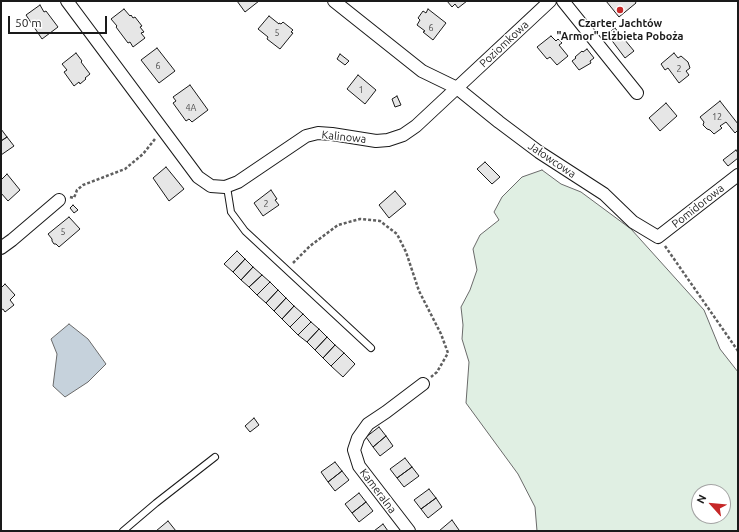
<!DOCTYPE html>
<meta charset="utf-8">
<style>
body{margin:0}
#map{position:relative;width:739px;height:532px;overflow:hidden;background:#fff;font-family:Ubuntu,sans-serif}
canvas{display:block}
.frame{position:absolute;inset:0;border:2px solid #1a1a1a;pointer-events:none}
.north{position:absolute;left:691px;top:484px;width:40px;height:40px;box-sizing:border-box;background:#fff;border:1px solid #a3a3a3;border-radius:50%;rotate:297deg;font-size:11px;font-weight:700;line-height:16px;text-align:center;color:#1a1a1a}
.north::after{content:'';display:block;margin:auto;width:14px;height:18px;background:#c62828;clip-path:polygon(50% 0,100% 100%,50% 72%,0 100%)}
.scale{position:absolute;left:8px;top:16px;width:99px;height:18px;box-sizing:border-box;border:2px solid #1a1a1a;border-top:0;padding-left:5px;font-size:12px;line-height:14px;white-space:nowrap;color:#1a1a1a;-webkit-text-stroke:3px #fff;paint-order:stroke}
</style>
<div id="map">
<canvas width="739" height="532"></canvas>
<div class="frame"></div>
<div class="north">N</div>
<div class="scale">50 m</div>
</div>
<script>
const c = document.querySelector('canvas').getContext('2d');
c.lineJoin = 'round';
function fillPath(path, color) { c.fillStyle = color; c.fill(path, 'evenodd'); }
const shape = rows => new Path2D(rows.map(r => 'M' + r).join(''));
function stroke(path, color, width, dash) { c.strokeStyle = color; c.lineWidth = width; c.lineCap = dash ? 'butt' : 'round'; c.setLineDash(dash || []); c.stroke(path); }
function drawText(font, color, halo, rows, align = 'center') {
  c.font = font + ' Ubuntu,sans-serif'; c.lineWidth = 3; c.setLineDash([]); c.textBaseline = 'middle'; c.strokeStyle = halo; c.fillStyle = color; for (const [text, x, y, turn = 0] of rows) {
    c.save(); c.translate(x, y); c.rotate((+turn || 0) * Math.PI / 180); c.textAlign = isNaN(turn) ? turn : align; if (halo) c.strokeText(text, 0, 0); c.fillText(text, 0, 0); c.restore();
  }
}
const green = shape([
 [542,170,561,184,581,192,631,229,704,310,720,349,738,372,738,531,537,531,535,507,518,474,466,403,469,362,462,339,463,325,461,307,470,290,477,270,473,249,480,235,499,220,494,212,502,197,522,177,542,170],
 [699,492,723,492,723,516,699,516,699,492]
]);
fillPath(green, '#e0efe3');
stroke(green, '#6a6a6a', 1);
const water = shape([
 [69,324,88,339,106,364,88,382,65,397,53,386,57,354,51,339,69,324]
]);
fillPath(water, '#c6d2dc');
stroke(water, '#6a6a6a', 1);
const building = shape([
 [237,1,259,1,245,12,237,1],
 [447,1,467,1,458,8,455,4,452,7,447,1],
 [606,1,635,1,636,3,619,17,606,1],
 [40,5,44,12,46,11,58,27,42,39,26,15,40,5],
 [124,9,130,16,131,15,133,18,135,17,142,26,140,27,144,32,141,33,145,38,133,47,130,42,128,43,116,27,117,26,111,19,124,9],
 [428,9,446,23,433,40,423,32,425,31,417,25,420,20,418,18,423,11,426,13,428,9],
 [269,16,279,24,279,23,281,24,283,22,293,30,291,32,293,33,280,49,267,39,268,37,258,29,269,16],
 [615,28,634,51,625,58,607,34,615,28],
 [551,36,556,41,558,39,562,43,559,45,568,56,557,65,550,57,547,59,537,47,551,36],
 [157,48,175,71,159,83,141,60,157,48],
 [587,49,594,58,590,61,591,63,579,70,572,61,576,58,575,57,582,51,583,52,587,49],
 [76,53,82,61,81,62,90,74,85,78,86,79,80,84,79,82,74,86,64,72,67,70,62,64,76,53],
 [674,53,678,58,681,56,688,62,690,68,686,71,689,75,679,83,668,68,665,70,661,64,674,53],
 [340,54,349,61,345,65,337,59,340,54],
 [358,75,376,90,365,104,347,89,358,75],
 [190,85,208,110,192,122,189,119,186,121,173,103,176,101,173,97,190,85],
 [397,96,401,105,395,107,392,99,397,96],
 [720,101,738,124,738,130,735,133,726,122,720,126,722,128,714,134,710,130,707,129,703,125,704,122,700,117,720,101],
 [666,103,677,116,660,131,649,118,666,103],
 [1,129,7,137,1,141,1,129],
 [7,137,14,146,1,155,1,141,7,137],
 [736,150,738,153,738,158,728,166,723,160,736,150],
 [485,162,500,177,492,184,477,169,485,162],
 [166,167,184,189,169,201,153,178,166,167],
 [7,174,20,190,8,201,1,193,1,180,7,174],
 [271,190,277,199,275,200,279,205,263,216,254,203,271,190],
 [395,191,406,204,389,218,379,205,395,191],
 [73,205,78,210,74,213,70,208,73,205],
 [69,217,80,229,59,247,56,244,54,244,52,241,52,239,48,234,69,217],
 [237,251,245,259,233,272,224,264,237,251],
 [245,259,253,267,241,280,233,272,245,259],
 [253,267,262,275,249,287,241,280,253,267],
 [262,275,270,282,257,295,249,287,262,275],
 [270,282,278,290,266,303,257,295,270,282],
 [5,284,15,295,10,300,14,305,5,312,3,309,1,310,1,288,5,284],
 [278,290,286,298,274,311,266,303,278,290],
 [286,298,294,306,282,319,274,311,286,298],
 [294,306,303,314,290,327,282,319,294,306],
 [303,314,311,322,298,335,290,327,303,314],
 [311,322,319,329,307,342,298,335,311,322],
 [319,329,327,337,315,350,307,342,319,329],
 [327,337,335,345,323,358,315,350,327,337],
 [335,345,344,353,331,366,323,358,335,345],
 [344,353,355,364,343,377,331,366,344,353],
 [254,418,259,425,250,432,245,426,254,418],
 [379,427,386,436,373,447,366,437,379,427],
 [386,436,393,446,380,456,373,447,386,436],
 [405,458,412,467,397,478,390,469,405,458],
 [335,462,342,471,328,482,321,472,335,462],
 [412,467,419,476,404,487,397,478,412,467],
 [342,471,349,480,335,491,328,482,342,471],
 [429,489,436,498,421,509,414,500,429,489],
 [359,493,366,502,352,513,345,504,359,493],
 [436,498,442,507,428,518,421,509,436,498],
 [366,502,373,511,359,522,352,513,366,502],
 [452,520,459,530,458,531,439,531,452,520],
 [168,521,176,531,156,531,168,521],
 [383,524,388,531,374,531,383,524]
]);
fillPath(building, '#e6e6e6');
stroke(building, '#1a1a1a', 1);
const service = shape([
 [227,187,231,212,245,231,371,348],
 [123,531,156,503,215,457]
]);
const minor = shape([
 [67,1,198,177,211,186,225,187,238,182,306,136,318,133,332,134,376,141,388,140,403,135,416,126,550,1],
 [334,1,422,71,457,88,499,122,539,152,604,194,633,222,658,237,738,175],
 [563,1,637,93],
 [1,248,12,240,59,200],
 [409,531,359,466,354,450,358,438,368,424,386,412,423,384]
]);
stroke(service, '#1a1a1a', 8);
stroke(minor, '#1a1a1a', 14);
stroke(shape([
 [70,197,74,198,77,190,83,185,125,169,143,154,155,139],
 [665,246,738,351],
 [293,263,310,246,338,225,360,219,380,221,397,234,406,252,419,291,441,334,448,353,437,372,431,377]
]), '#5f5f5f', 2.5, [3, 2]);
stroke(service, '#fff', 6);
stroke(minor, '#fff', 12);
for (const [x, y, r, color] of [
 [620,10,4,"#c62828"]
]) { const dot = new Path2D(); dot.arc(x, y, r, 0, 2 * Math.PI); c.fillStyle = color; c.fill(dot); stroke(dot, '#fff', 1.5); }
drawText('9px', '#4d4d4d', null, [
 ["6",431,28],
 ["5",277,33],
 ["6",158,66],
 ["2",679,69],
 ["1",361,90],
 ["4A",191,108],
 ["12",717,117],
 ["2",266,204],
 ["5",63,232]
]);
drawText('bold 11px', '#1a1a1a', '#fff', [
 ["Czarter Jachtów",620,23],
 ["\"Armor\" Elżbieta Poboża",620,36]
]);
drawText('11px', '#1a1a1a', '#fff', [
 ["Poziomkowa",504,44,-43],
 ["Kalinowa",344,137,6],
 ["Jałowcowa",552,160,34],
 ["Pomidorowa",698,206,-38],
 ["Kameralna",378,491,53]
]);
</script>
